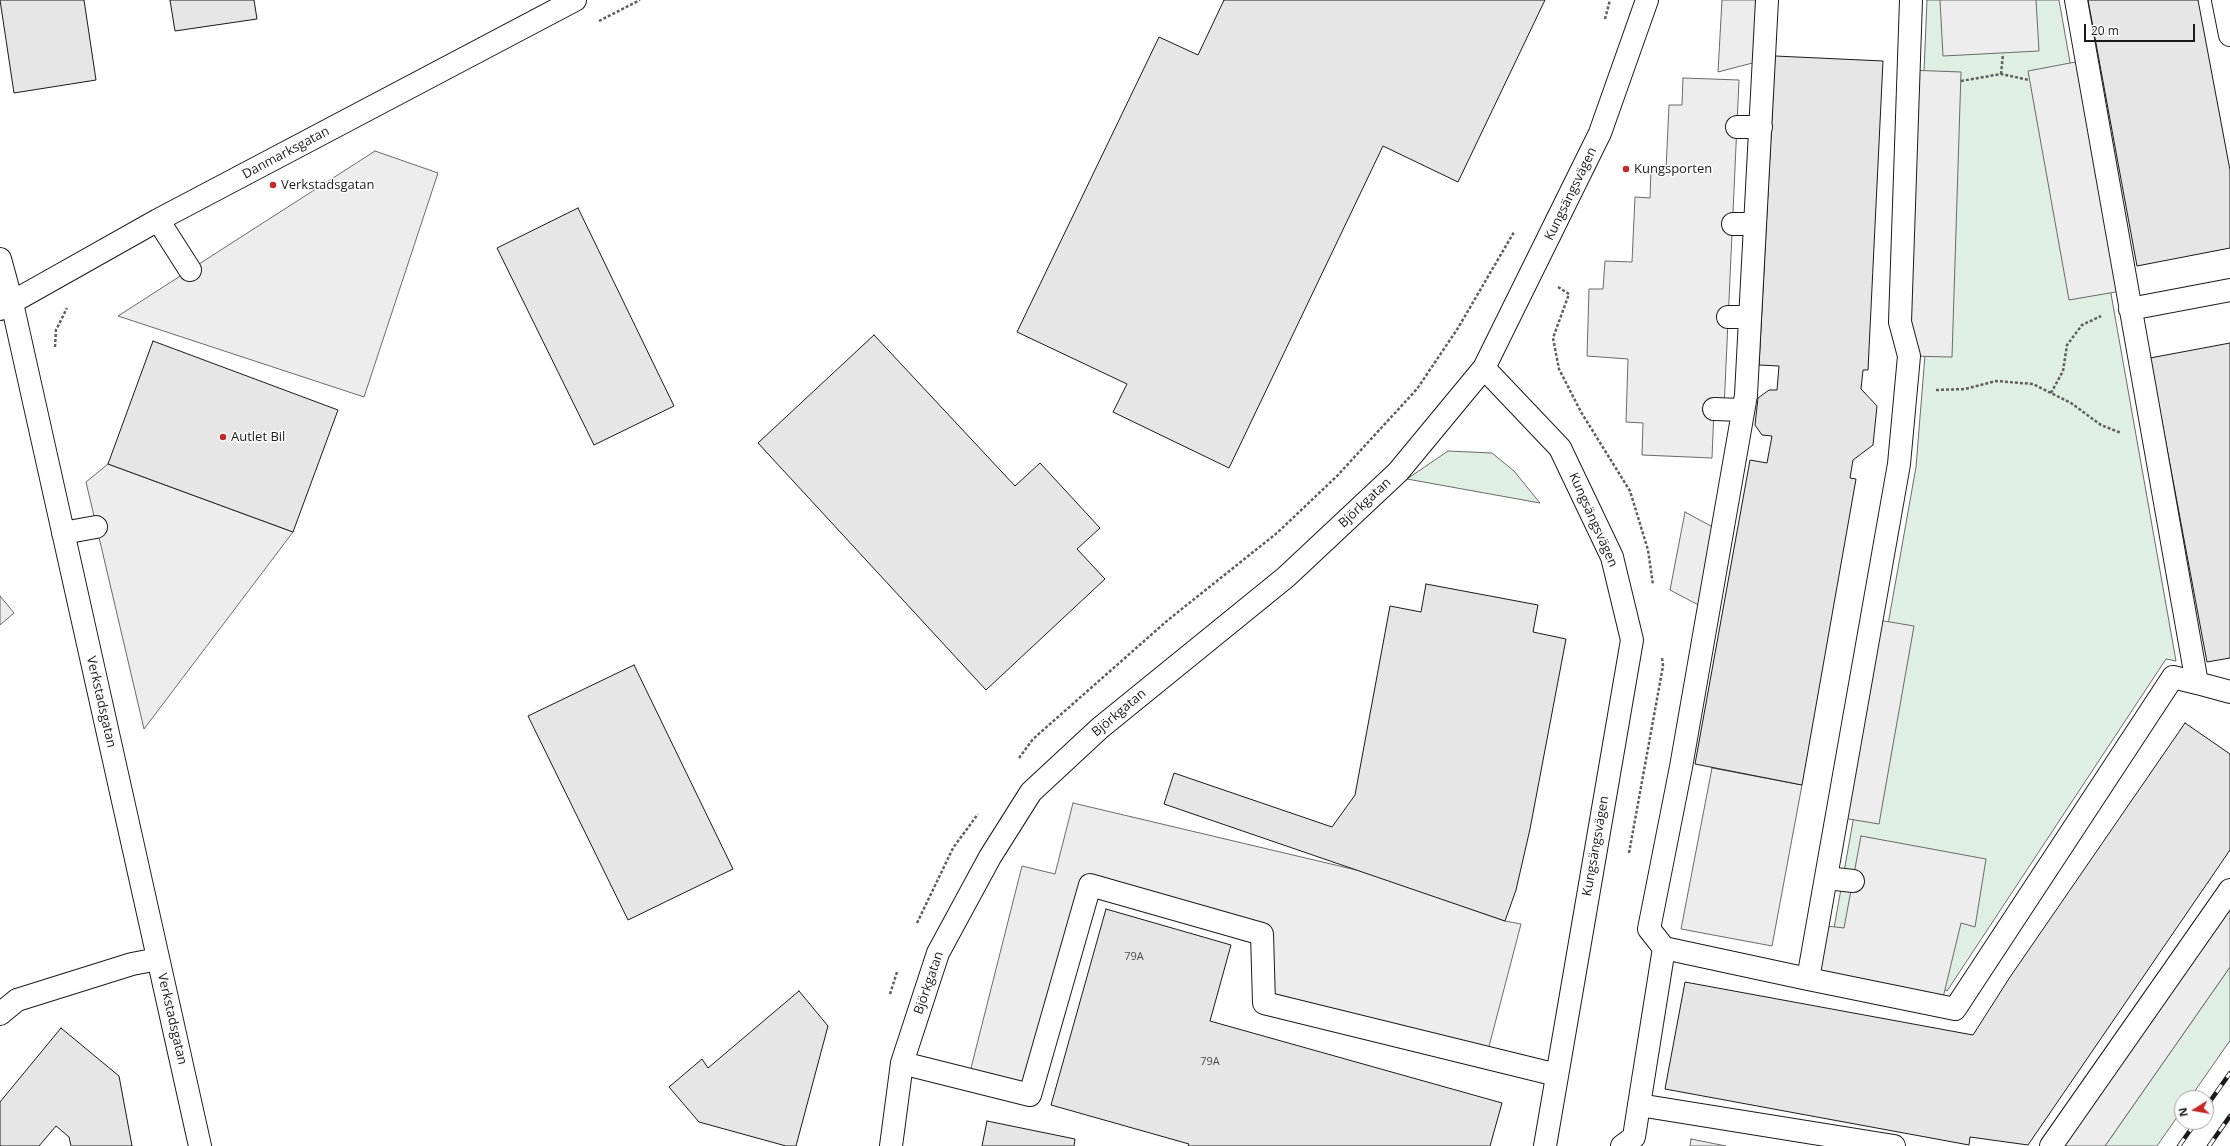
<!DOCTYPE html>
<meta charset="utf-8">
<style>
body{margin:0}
#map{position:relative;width:2230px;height:1146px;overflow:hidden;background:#fff;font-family:"Open Sans",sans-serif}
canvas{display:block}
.north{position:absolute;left:2174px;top:1090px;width:40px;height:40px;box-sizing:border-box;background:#fff;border:1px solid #a3a3a3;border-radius:50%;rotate:259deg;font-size:11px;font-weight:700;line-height:16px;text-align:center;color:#1a1a1a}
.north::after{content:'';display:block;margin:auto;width:14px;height:18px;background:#c62828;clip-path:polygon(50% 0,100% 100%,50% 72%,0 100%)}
.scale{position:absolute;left:2084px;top:24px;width:111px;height:18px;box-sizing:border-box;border:2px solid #1a1a1a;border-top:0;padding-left:5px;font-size:12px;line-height:14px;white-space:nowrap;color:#1a1a1a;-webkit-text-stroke:3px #fff;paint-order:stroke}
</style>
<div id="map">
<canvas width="2230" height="1146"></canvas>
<div class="north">N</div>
<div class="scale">20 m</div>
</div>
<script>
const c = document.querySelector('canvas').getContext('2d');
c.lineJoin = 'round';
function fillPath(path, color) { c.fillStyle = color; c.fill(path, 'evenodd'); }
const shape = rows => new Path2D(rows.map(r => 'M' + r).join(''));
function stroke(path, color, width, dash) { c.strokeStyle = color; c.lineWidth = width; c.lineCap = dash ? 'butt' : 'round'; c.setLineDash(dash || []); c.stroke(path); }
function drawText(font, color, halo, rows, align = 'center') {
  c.font = font + ' "Open Sans",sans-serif'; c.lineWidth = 3; c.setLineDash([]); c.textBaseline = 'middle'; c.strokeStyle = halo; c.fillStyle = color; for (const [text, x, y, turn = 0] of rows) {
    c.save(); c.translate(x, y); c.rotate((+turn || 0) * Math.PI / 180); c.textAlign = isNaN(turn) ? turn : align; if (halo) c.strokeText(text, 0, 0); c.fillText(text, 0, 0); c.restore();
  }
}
const green = shape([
 [1927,0,2059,0,2176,661,2166,659,1947,991,1834,928,1916,467,1925,355,1924,71,1927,0],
 [1448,451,1492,453,1514,471,1540,503,1407,479,1448,451],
 [2230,967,2230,1041,2224,1049,2190,1098,2182,1098,2182,1110,2157,1146,2105,1146,2230,967]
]);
fillPath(green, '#e0efe3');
stroke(green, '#6a6a6a', 1);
const parking = shape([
 [1722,0,1767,0,1764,60,1718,72,1722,0],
 [1940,0,2036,0,2039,51,1943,56,1940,0],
 [2086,60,2127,290,2069,300,2028,71,2086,60],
 [1908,70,1961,72,1952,357,1909,356,1908,70],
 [1683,78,1739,80,1724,409,1714,409,1712,458,1642,455,1643,423,1626,422,1628,359,1587,356,1589,289,1603,289,1605,261,1632,262,1635,197,1650,198,1651,170,1666,170,1669,105,1682,105,1683,78],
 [375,151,438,173,364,397,118,316,375,151],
 [108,464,293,532,144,729,86,482,108,464],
 [1685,512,1722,532,1708,610,1670,590,1685,512],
 [0,596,14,613,0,625,0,596],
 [1872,619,1914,626,1879,824,1837,817,1872,619],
 [1712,768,1802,785,1772,946,1681,929,1712,768],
 [1073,803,1369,873,1505,921,1521,924,1486,1058,1264,1003,1262,933,1090,885,1030,1095,968,1080,1022,866,1055,874,1073,803],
 [1861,836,1986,859,1975,927,1961,923,1941,1006,1808,979,1818,925,1844,928,1861,836],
 [2230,890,2230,967,2105,1146,2051,1146,2230,890],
 [1691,1139,1726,1146,1690,1146,1691,1139]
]);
fillPath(parking, '#ededed');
stroke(parking, '#6a6a6a', 1);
const building = shape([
 [0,0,84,0,96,80,14,93,0,0],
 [170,0,254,0,257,19,175,31,170,0],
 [1224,0,1545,0,1458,182,1383,146,1229,468,1113,412,1127,384,1017,332,1159,37,1198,55,1224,0],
 [2088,0,2198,0,2230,170,2230,248,2137,266,2088,0],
 [1775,56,1883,61,1868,370,1863,370,1861,389,1877,406,1873,445,1853,460,1850,478,1856,479,1802,785,1695,764,1750,460,1767,463,1772,436,1762,435,1755,425,1758,398,1769,390,1777,390,1779,366,1759,365,1775,56],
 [578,208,674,406,594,445,497,248,578,208],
 [874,335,1015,486,1040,463,1100,528,1077,549,1105,579,986,690,758,443,874,335],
 [153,341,338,410,293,532,108,464,153,341],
 [2230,343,2230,658,2207,662,2150,358,2230,343],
 [1426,584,1538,605,1533,632,1566,639,1530,829,1516,890,1505,921,1164,804,1174,773,1332,827,1355,795,1390,606,1421,612,1426,584],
 [634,665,733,869,628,920,528,716,634,665],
 [2185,723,2230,754,2230,850,2028,1145,1970,1137,1969,1145,1665,1089,1685,982,1973,1035,2010,977,2185,723],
 [1106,909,1231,945,1210,1021,1502,1103,1490,1146,1188,1146,1189,1144,1051,1105,1106,909],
 [799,991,828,1026,796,1146,786,1146,699,1122,669,1087,702,1059,708,1068,799,991],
 [61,1028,119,1076,132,1146,71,1146,69,1137,56,1126,39,1146,0,1146,0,1102,61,1028],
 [987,1121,1075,1139,1074,1146,982,1146,987,1121]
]);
fillPath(building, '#e6e6e6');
stroke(building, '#1a1a1a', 1);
const minor = shape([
 [2076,0,2197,683,2230,692],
 [2223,0,2230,35],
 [1737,127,1761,127],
 [158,220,190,270],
 [1733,224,1755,224],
 [0,259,12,303,200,1146],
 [0,309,158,220,575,0],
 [2130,309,2230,290],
 [1728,317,1750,317],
 [1484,368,1560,448,1612,557,1632,640,1545,1146],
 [1714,409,1743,410],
 [63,533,96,527],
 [1827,878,1853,881],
 [1664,948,1808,979,1899,464,1909,356,1900,322,1911,0],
 [1808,979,1955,1009,2173,677,2197,683],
 [0,1014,17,1000,132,964,158,959],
 [902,1063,1030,1095,1090,885,1262,934,1264,1003,1557,1075],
 [1639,1105,1894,1146],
 [891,1146,902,1063,938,953,990,857,1031,792,1100,728,1286,577,1398,472,1484,368,1600,133,1647,0],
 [1622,1146,1634,1137,1639,1105,1664,948,1649,929,1681,767,1746,395,1767,0],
 [2051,1146,2230,890]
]);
stroke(minor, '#1a1a1a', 24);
stroke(shape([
 [1605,19,1610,0],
 [599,21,640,0],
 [2001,74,2003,54],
 [1961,81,2001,74,2029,80],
 [1558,287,1569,294,1553,338,1559,369,1581,412,1630,491,1648,550,1653,585],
 [55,347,56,330,67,308],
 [1936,390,1965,389,1996,381,2033,384,2071,403,2101,425,2121,433],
 [2051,393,2063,371,2067,345,2082,325,2101,316],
 [1019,758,1033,739,1168,620,1277,533,1337,476,1417,389,1458,328,1514,232],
 [1629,853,1663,666,1662,658],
 [917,923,953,848,978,814],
 [890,994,897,972]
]), '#5f5f5f', 2.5, [3, 2]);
stroke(minor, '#fff', 22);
const rail = shape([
 [2206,1107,2230,1073],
 [2179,1146,2196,1122],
 [2209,1146,2230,1116]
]);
stroke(rail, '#1a1a1a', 4.5);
stroke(rail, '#fff', 3, [9]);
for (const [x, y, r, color] of [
 [1626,169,4,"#c62828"],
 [273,185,4,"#c62828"],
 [223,437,4,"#c62828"]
]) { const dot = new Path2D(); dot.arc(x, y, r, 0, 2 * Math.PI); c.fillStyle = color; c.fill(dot); stroke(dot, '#fff', 1.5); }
drawText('11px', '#4d4d4d', null, [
 ["79A",1134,957],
 ["79A",1210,1062]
]);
drawText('13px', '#1a1a1a', '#fff', [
 ["Danmarksgatan",286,153,-28],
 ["Kungsängsvägen",1571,194,-64],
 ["Björkgatan",1365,503,-43],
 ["Kungsängsvägen",1593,520,66],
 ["Verkstadsgatan",101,702,77],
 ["Björkgatan",1119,713,-40],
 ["Kungsängsvägen",1596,846,-80],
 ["Björkgatan",929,983,-71],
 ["Verkstadsgatan",172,1019,77]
]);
drawText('13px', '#1a1a1a', '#fff', [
 ["Kungsporten",1634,169],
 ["Verkstadsgatan",281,185],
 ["Autlet Bil",231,437]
], 'left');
</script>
